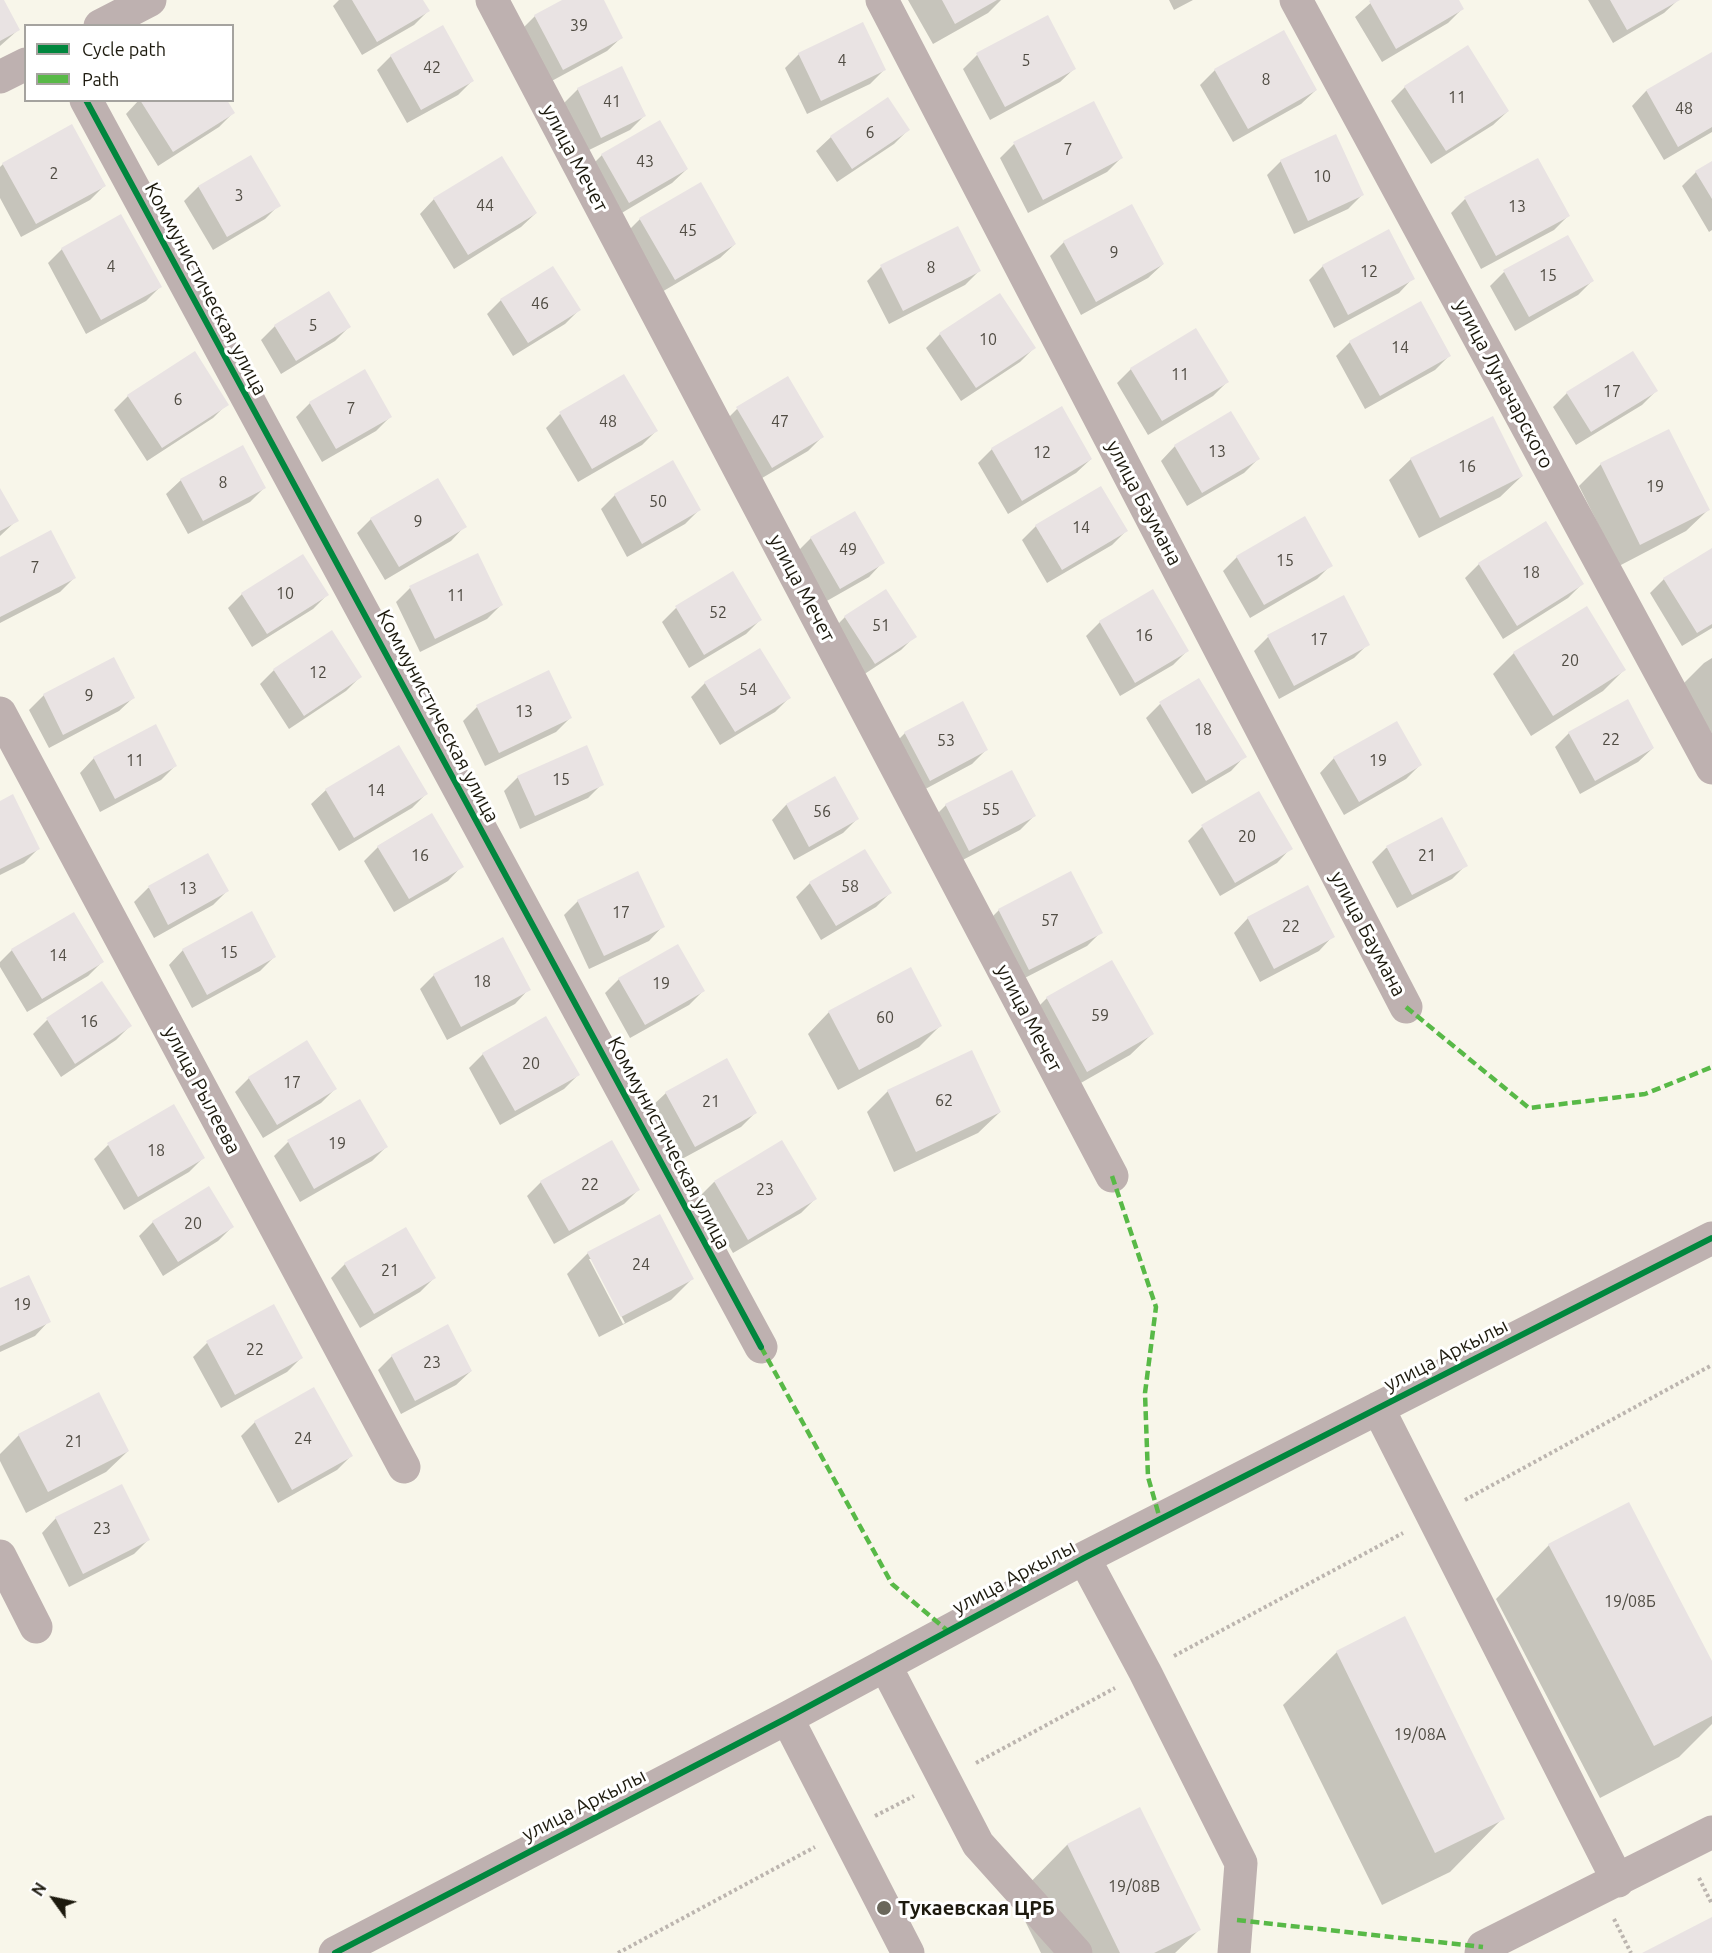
<!DOCTYPE html>
<meta charset="utf-8">
<style>
body{margin:0}
#map{position:relative;width:1712px;height:1953px;overflow:hidden;background:#f8f6ea;font-family:Ubuntu,sans-serif}
canvas{display:block}
.legend{position:absolute;left:24px;top:24px;width:210px;height:78px;box-sizing:border-box;background:#fff;border:2px solid #a5a39f;margin:0;padding:8px 10px;list-style:none;font-size:18px;color:#1d1a0e}
.legend li{display:flex;align-items:center;gap:12px;height:30px}
.legend b{width:30px;border:2px solid #a5a39f}
.north{position:absolute;left:24px;top:1869px;width:60px;height:60px;-webkit-text-stroke:4px #fff;paint-order:stroke;rotate:303deg;font-size:16px;font-weight:700;line-height:24px;text-align:center;color:#1d1a0e}
.north::after{content:'';display:block;margin:auto;width:21px;height:27px;background:#1d1a0e;clip-path:polygon(50% 0,100% 100%,50% 72%,0 100%)}
</style>
<div id="map">
<canvas width="1712" height="1953"></canvas>
<ul class="legend">
<li><b style="height:8px;background:#00873e"></b>Cycle path</li>
<li><b style="height:8px;background:#58b947"></b>Path</li>
</ul>
<div class="north">N</div>
</div>
<script>
const c = document.querySelector('canvas').getContext('2d');
c.lineJoin = 'round';
function fillPath(path, color) { c.fillStyle = color; c.fill(path, 'evenodd'); }
const shape = rows => new Path2D(rows.map(r => 'M' + r).join(''));
function stroke(path, color, width, dash) { c.strokeStyle = color; c.lineWidth = width; c.lineCap = dash ? 'butt' : 'round'; c.setLineDash(dash || []); c.stroke(path); }
function drawText(font, color, halo, rows, align = 'center') {
  c.font = font + ' Ubuntu,sans-serif'; c.lineWidth = 6; c.setLineDash([]); c.textBaseline = 'middle'; c.strokeStyle = halo; c.fillStyle = color; for (const [text, x, y, turn = 0] of rows) {
    c.save(); c.translate(x, y); c.rotate((+turn || 0) * Math.PI / 180); c.textAlign = isNaN(turn) ? turn : align; if (halo) c.strokeText(text, 0, 0); c.fillText(text, 0, 0); c.restore();
  }
}
fillPath(shape([
 [0,0,2,0,18,30,0,46],
 [339,0,421,0,428,11,414,25,362,55,333,6],
 [565,0,602,0,622,37,607,51,548,83,521,30,535,16],
 [908,0,1001,0,988,13,933,44],
 [1169,0,1193,0,1174,10],
 [1374,0,1457,0,1462,9,1448,23,1382,62,1355,17],
 [1588,0,1678,0,1664,13,1613,43],
 [1283,32,1316,90,1301,104,1233,142,1200,85,1215,70],
 [799,54,884,70,870,84,807,114,785,68],
 [1712,54,1712,132,1664,160,1632,106,1646,91],
 [977,55,1075,68,1060,82,990,120,963,69],
 [391,56,472,81,458,95,407,123,377,70],
 [1405,87,1508,111,1493,125,1431,164,1391,101],
 [578,89,644,116,630,130,587,151,564,103],
 [888,99,908,130,894,144,837,182,816,151,831,137],
 [139,100,225,100,233,113,219,127,158,166,126,114],
 [1014,144,1121,158,1107,172,1028,213,1000,158],
 [602,155,687,169,672,183,615,217,588,169],
 [251,157,279,205,265,219,213,250,184,201,198,187],
 [502,158,536,213,521,227,454,269,420,214,434,199],
 [1281,161,1362,195,1348,209,1294,234,1267,175],
 [1712,163,1712,230,1709,232,1682,186,1696,172],
 [3,164,104,186,90,200,21,237,0,198,0,167],
 [1465,199,1568,216,1554,230,1481,269,1451,213],
 [640,219,735,244,720,258,660,293,626,233],
 [1064,242,1163,264,1148,278,1081,315,1050,256],
 [62,249,160,287,146,301,86,334,48,263],
 [1323,266,1413,278,1399,293,1334,328,1309,280],
 [881,267,979,271,965,285,889,324,867,281],
 [1504,272,1592,281,1578,295,1515,331,1490,286],
 [501,300,579,310,565,324,513,356,487,314],
 [275,326,349,327,335,341,281,374,261,340],
 [940,334,1034,348,1020,362,961,401,926,348],
 [1350,342,1449,356,1435,370,1365,409,1336,356],
 [1131,369,1227,382,1213,396,1148,435,1117,383],
 [1656,391,1642,405,1576,445,1553,407,1567,393],
 [128,396,227,404,213,418,147,461,114,410],
 [310,403,391,416,376,431,322,462,296,417],
 [737,409,822,437,808,451,757,481,723,423],
 [1230,413,1258,459,1244,473,1187,506,1161,461,1175,446],
 [560,414,656,431,642,445,578,482,546,428],
 [1668,431,1708,510,1686,531,1619,566,1579,486,1601,464],
 [992,449,1091,459,1076,473,1008,514,978,463],
 [1411,459,1522,476,1500,497,1419,538,1389,480],
 [181,480,264,488,250,502,188,534,166,494],
 [0,491,17,520,0,536],
 [615,495,699,510,685,524,627,557,601,509],
 [371,519,465,526,451,541,385,580,357,533],
 [1036,526,1126,531,1112,545,1047,583,1022,540],
 [811,538,883,562,869,577,825,602,797,552],
 [1712,549,1712,628,1682,646,1650,593,1664,579],
 [1237,557,1331,565,1317,579,1250,618,1223,571],
 [0,559,74,578,60,592,0,623],
 [1479,564,1582,584,1568,598,1503,639,1465,578],
 [410,588,501,605,487,619,420,652,396,602],
 [242,594,327,595,313,609,252,647,228,608],
 [1343,597,1368,644,1354,658,1279,699,1254,651,1268,637],
 [676,608,760,620,746,634,689,668,662,622],
 [845,617,915,636,901,650,860,677,831,631],
 [1100,622,1187,651,1173,665,1120,696,1086,636],
 [1514,653,1625,669,1603,691,1531,736,1493,674],
 [1712,658,1712,734,1683,684,1704,663],
 [114,659,134,697,119,711,49,748,29,710,44,695],
 [274,670,360,677,346,691,289,729,260,684],
 [548,672,570,718,556,732,485,766,463,721,477,707],
 [1199,680,1245,756,1231,771,1192,794,1146,718,1160,704],
 [705,683,789,698,775,712,720,745,691,697],
 [905,733,986,750,972,764,916,794,891,747],
 [1569,733,1653,748,1638,762,1580,794,1555,747],
 [398,747,426,794,412,808,339,851,311,804,326,790],
 [94,758,176,765,161,780,100,812,80,773],
 [1334,758,1420,765,1406,779,1344,815,1320,773],
 [518,777,602,784,588,798,520,829,504,791],
 [835,778,857,819,843,833,794,860,772,820,786,805],
 [1258,793,1291,848,1277,863,1220,896,1188,841,1202,827],
 [0,802,38,849,24,863,0,875],
 [946,805,1034,816,1020,830,955,864,932,819],
 [1442,819,1466,865,1452,879,1397,908,1372,862,1386,848],
 [378,847,462,866,448,881,394,912,364,861],
 [208,855,227,891,213,905,154,938,134,902,148,888],
 [810,883,890,893,876,907,821,940,796,897],
 [578,901,663,926,649,941,589,969,564,915],
 [999,910,1101,932,1087,946,1015,983,985,924],
 [1248,918,1333,936,1319,951,1260,982,1234,933],
 [12,950,102,962,88,976,27,1012,0,967,0,962],
 [183,950,274,957,260,971,192,1008,169,965],
 [1111,962,1152,1034,1130,1055,1065,1092,1025,1020,1047,998],
 [434,975,529,989,515,1004,447,1040,420,989],
 [619,979,703,991,689,1005,630,1038,605,993],
 [102,984,130,1026,116,1040,61,1077,33,1034,47,1020],
 [829,1012,941,1025,919,1047,838,1090,808,1034],
 [483,1054,578,1075,564,1089,500,1125,469,1068],
 [726,1060,755,1113,741,1127,680,1160,651,1107,666,1093],
 [249,1078,335,1089,321,1103,263,1138,235,1092],
 [888,1091,1000,1112,978,1133,894,1172,867,1112],
 [360,1101,386,1147,372,1161,300,1202,274,1156,288,1142],
 [108,1145,203,1158,189,1172,124,1210,94,1159],
 [541,1182,638,1190,624,1204,554,1244,527,1196],
 [714,1182,815,1199,801,1213,733,1253,700,1196],
 [153,1222,232,1227,218,1241,163,1276,139,1236],
 [588,1253,692,1279,671,1300,599,1337,567,1274],
 [589,1259,592,1259,625,1323,623,1324],
 [345,1264,434,1278,420,1292,360,1328,331,1278],
 [0,1290,49,1321,35,1336,0,1352],
 [207,1343,301,1358,287,1372,221,1408,193,1357],
 [392,1356,471,1371,456,1385,401,1414,378,1370],
 [255,1422,351,1456,337,1470,278,1503,241,1436],
 [19,1435,128,1451,106,1472,26,1513,0,1461,0,1454],
 [56,1518,148,1540,134,1554,69,1587,42,1533],
 [1549,1545,1712,1664,1712,1724,1679,1757,1600,1798,1496,1599],
 [1337,1652,1503,1818,1450,1872,1382,1905,1283,1705],
 [1140,1809,1199,1930,1175,1953,1041,1953,1014,1899,1067,1845]
]), '#0003');
fillPath(shape([
 [0,0,4,0,20,30,0,41],
 [352,0,423,0,430,11,377,42],
 [562,0,604,0,623,38,563,70,534,15],
 [942,0,997,0,955,24],
 [1371,0,1459,0,1464,9,1396,49,1369,1],
 [1610,0,1680,0,1627,30],
 [1048,15,1076,69,1005,107,976,53],
 [863,22,886,70,821,101,798,53],
 [443,25,474,81,421,110,390,55],
 [1284,30,1317,90,1248,129,1214,69],
 [1468,45,1509,111,1446,151,1404,86],
 [1712,52,1712,127,1678,147,1646,90],
 [622,66,646,116,601,138,577,88],
 [888,97,910,130,852,169,830,136],
 [140,100,227,100,235,113,173,152],
 [1094,101,1123,158,1043,200,1013,142],
 [660,120,688,169,629,203,601,154],
 [72,124,106,186,36,224,2,163],
 [1336,134,1364,195,1308,221,1280,160],
 [251,155,281,206,227,237,198,186],
 [502,156,537,213,468,255,433,198],
 [1538,158,1570,216,1496,256,1464,197],
 [1712,161,1712,199,1695,171],
 [701,182,736,244,675,280,639,218],
 [1132,204,1164,264,1096,302,1063,241],
 [121,214,162,287,101,320,61,248],
 [958,226,981,271,903,311,880,265],
 [1389,229,1415,279,1348,315,1322,265],
 [1568,235,1594,281,1529,317,1503,270],
 [553,266,581,310,528,343,500,299],
 [329,291,351,327,296,361,274,325],
 [1000,293,1036,348,976,388,939,333],
 [1421,301,1451,356,1380,396,1349,341],
 [1196,328,1229,382,1162,421,1130,368],
 [195,351,229,405,162,448,127,395],
 [1633,351,1658,391,1591,432,1566,392],
 [365,369,392,417,336,449,309,402],
 [624,374,658,431,592,469,559,412],
 [788,376,824,437,772,468,736,407],
 [1062,406,1092,459,1022,501,991,448],
 [1231,411,1260,459,1202,493,1174,445],
 [1493,416,1523,476,1440,518,1410,458],
 [1669,429,1710,510,1640,545,1600,463],
 [243,445,266,488,203,521,180,479],
 [673,460,701,510,642,544,614,494],
 [438,478,467,527,399,567,370,518],
 [1101,486,1128,531,1062,570,1035,525],
 [0,488,19,521,0,531],
 [855,511,885,563,840,589,810,537],
 [1305,516,1333,566,1264,605,1236,556],
 [1546,521,1584,584,1517,626,1478,563],
 [51,530,76,578,0,617,0,557],
 [1712,548,1712,624,1697,633,1663,578],
 [478,553,503,605,435,639,409,586],
 [303,554,329,595,267,634,241,593],
 [733,571,762,620,704,655,675,606],
 [886,589,917,637,875,664,844,616],
 [1153,589,1189,651,1135,683,1099,621],
 [1344,595,1370,645,1294,686,1267,635],
 [1587,606,1626,670,1553,716,1513,652],
 [332,630,362,677,304,716,273,669],
 [760,648,791,698,735,732,704,682],
 [114,657,135,698,63,735,43,694],
 [549,670,572,718,499,753,476,705],
 [1199,678,1247,757,1206,781,1159,702],
 [1628,699,1654,748,1595,781,1568,732],
 [963,701,988,750,930,781,904,732],
 [1397,721,1422,765,1359,802,1333,757],
 [156,724,177,766,115,799,93,757],
 [399,745,428,794,354,838,325,789],
 [587,745,604,785,535,816,517,776],
 [1012,770,1036,816,969,851,945,804],
 [835,776,859,819,809,847,786,804],
 [1259,791,1293,849,1235,883,1201,825],
 [13,794,40,849,0,869,0,801],
 [432,813,464,867,409,899,377,846],
 [1442,817,1468,866,1412,895,1386,846],
 [865,849,892,893,836,926,809,882],
 [208,853,229,891,168,925,148,886],
 [638,871,665,927,604,956,577,900],
 [1071,871,1103,933,1029,970,998,909],
 [1308,885,1335,937,1274,969,1247,917],
 [252,911,276,957,207,995,182,949],
 [74,912,104,962,42,999,11,949],
 [503,937,531,990,461,1027,433,974],
 [678,944,705,991,645,1025,618,978],
 [1112,960,1154,1034,1087,1072,1046,997],
 [911,967,942,1026,859,1070,828,1011],
 [102,981,132,1026,75,1064,46,1018],
 [546,1016,580,1075,515,1111,482,1053],
 [307,1040,337,1089,277,1125,248,1077],
 [972,1050,1001,1112,916,1152,887,1090],
 [727,1058,757,1113,695,1147,665,1092],
 [360,1099,388,1147,314,1189,287,1140],
 [174,1104,205,1158,138,1197,107,1143],
 [612,1140,640,1190,569,1231,540,1181],
 [782,1140,817,1199,748,1240,714,1181],
 [209,1186,234,1227,178,1262,152,1221],
 [660,1214,694,1279,621,1317,587,1252],
 [406,1227,436,1278,374,1314,344,1263],
 [29,1275,51,1322,0,1346,0,1288],
 [274,1304,303,1358,235,1395,206,1341],
 [448,1324,472,1371,415,1401,391,1355],
 [314,1387,353,1456,292,1490,254,1421],
 [99,1392,129,1451,48,1492,18,1434],
 [122,1484,150,1540,83,1574,55,1517],
 [1629,1502,1712,1661,1712,1716,1654,1746,1548,1544],
 [1405,1616,1505,1819,1435,1853,1336,1651],
 [1140,1807,1201,1930,1154,1953,1120,1953,1067,1844],
 [1712,1917,1712,1953,1642,1953]
]), '#e9e3e3');
stroke(shape([
 [1465,1500,1712,1365],
 [1174,1656,1403,1533],
 [976,1763,1115,1688],
 [875,1816,914,1796],
 [1699,1878,1712,1904],
 [1614,1919,1631,1953],
 [618,1953,815,1847]
]), '#bcb5af', 4, [3, 3]);
stroke(shape([
 [492,0,1112,1176],
 [882,0,1406,1007],
 [1296,0,1712,768],
 [100,26,150,0],
 [0,77,26,64],
 [86,100,761,1347],
 [0,713,404,1467],
 [1378,1408,1618,1881],
 [0,1556,36,1627],
 [1084,1558,1145,1672,1241,1863,1234,1953],
 [885,1665,978,1844,1076,1953],
 [787,1718,908,1953],
 [335,1953,787,1718,1084,1558,1712,1238],
 [1481,1953,1483,1947,1712,1832]
]), '#beb1b0', 33);
stroke(shape([
 [1406,1007,1529,1108,1645,1094,1712,1067],
 [1112,1176,1156,1307,1145,1393,1148,1477,1160,1519],
 [761,1347,892,1584,948,1631],
 [1237,1920,1483,1947]
]), '#58b947', 4.5, [9, 4.5]);
stroke(shape([
 [86,100,761,1347],
 [335,1953,787,1718,1084,1558,1712,1238]
]), '#00873e', 6);
for (const [x, y, r, color] of [
 [884,1908,8,"#6a675b"]
]) { const dot = new Path2D(); dot.arc(x, y, r, 0, 2 * Math.PI); c.fillStyle = color; c.fill(dot); stroke(dot, '#fff', 2); }
drawText('16px', '#504c43', null, [
 ["39",579,26],
 ["4",842,61],
 ["5",1026,61],
 ["42",432,68],
 ["8",1266,80],
 ["11",1457,98],
 ["41",612,102],
 ["48",1684,109],
 ["6",870,133],
 ["7",1068,150],
 ["43",645,162],
 ["2",54,174],
 ["10",1322,177],
 ["3",239,196],
 ["44",485,206],
 ["13",1517,207],
 ["45",688,231],
 ["9",1114,253],
 ["4",111,267],
 ["8",931,268],
 ["12",1369,272],
 ["15",1548,276],
 ["46",540,304],
 ["5",313,326],
 ["10",988,340],
 ["14",1400,348],
 ["11",1180,375],
 ["17",1612,392],
 ["6",178,400],
 ["7",351,409],
 ["48",608,422],
 ["47",780,422],
 ["13",1217,452],
 ["12",1042,453],
 ["16",1467,467],
 ["8",223,483],
 ["19",1655,487],
 ["50",658,502],
 ["9",418,522],
 ["14",1081,528],
 ["49",848,550],
 ["15",1285,561],
 ["7",35,568],
 ["18",1531,573],
 ["10",285,594],
 ["11",456,596],
 ["52",718,613],
 ["51",881,626],
 ["16",1144,636],
 ["17",1319,640],
 ["20",1570,661],
 ["12",318,673],
 ["54",748,690],
 ["9",89,696],
 ["13",524,712],
 ["18",1203,730],
 ["22",1611,740],
 ["53",946,741],
 ["11",135,761],
 ["19",1378,761],
 ["15",561,780],
 ["14",376,791],
 ["55",991,810],
 ["56",822,812],
 ["20",1247,837],
 ["16",420,856],
 ["21",1427,856],
 ["58",850,887],
 ["13",188,889],
 ["17",621,913],
 ["57",1050,921],
 ["22",1291,927],
 ["15",229,953],
 ["14",58,956],
 ["18",482,982],
 ["19",661,984],
 ["59",1100,1016],
 ["60",885,1018],
 ["16",89,1022],
 ["20",531,1064],
 ["17",292,1083],
 ["62",944,1101],
 ["21",711,1102],
 ["19",337,1144],
 ["18",156,1151],
 ["22",590,1185],
 ["23",765,1190],
 ["20",193,1224],
 ["24",641,1265],
 ["21",390,1271],
 ["19",22,1305],
 ["22",255,1350],
 ["23",432,1363],
 ["24",303,1439],
 ["21",74,1442],
 ["23",102,1529],
 ["19/08Б",1630,1602],
 ["19/08А",1420,1735],
 ["19/08В",1134,1887]
]);
drawText('20px', '#1d1a0e', '#fff', [
 ["улица Мечет",575,158,62],
 ["Коммунистическая улица",206,289,62],
 ["улица Луначарского",1504,384,62],
 ["улица Баумана",1144,503,62],
 ["улица Мечет",802,588,62],
 ["Коммунистическая улица",438,716,62],
 ["улица Баумана",1368,934,62],
 ["улица Мечет",1029,1018,62],
 ["улица Рылеева",202,1090,62],
 ["Коммунистическая улица",669,1143,62],
 ["улица Аркылы",1446,1355,-27],
 ["улица Аркылы",1014,1577,-28],
 ["улица Аркылы",584,1805,-27]
]);
drawText('bold 20px', '#1d1a0e', '#fff', [
 ["Тукаевская ЦРБ",898,1908]
], 'left');
</script>
